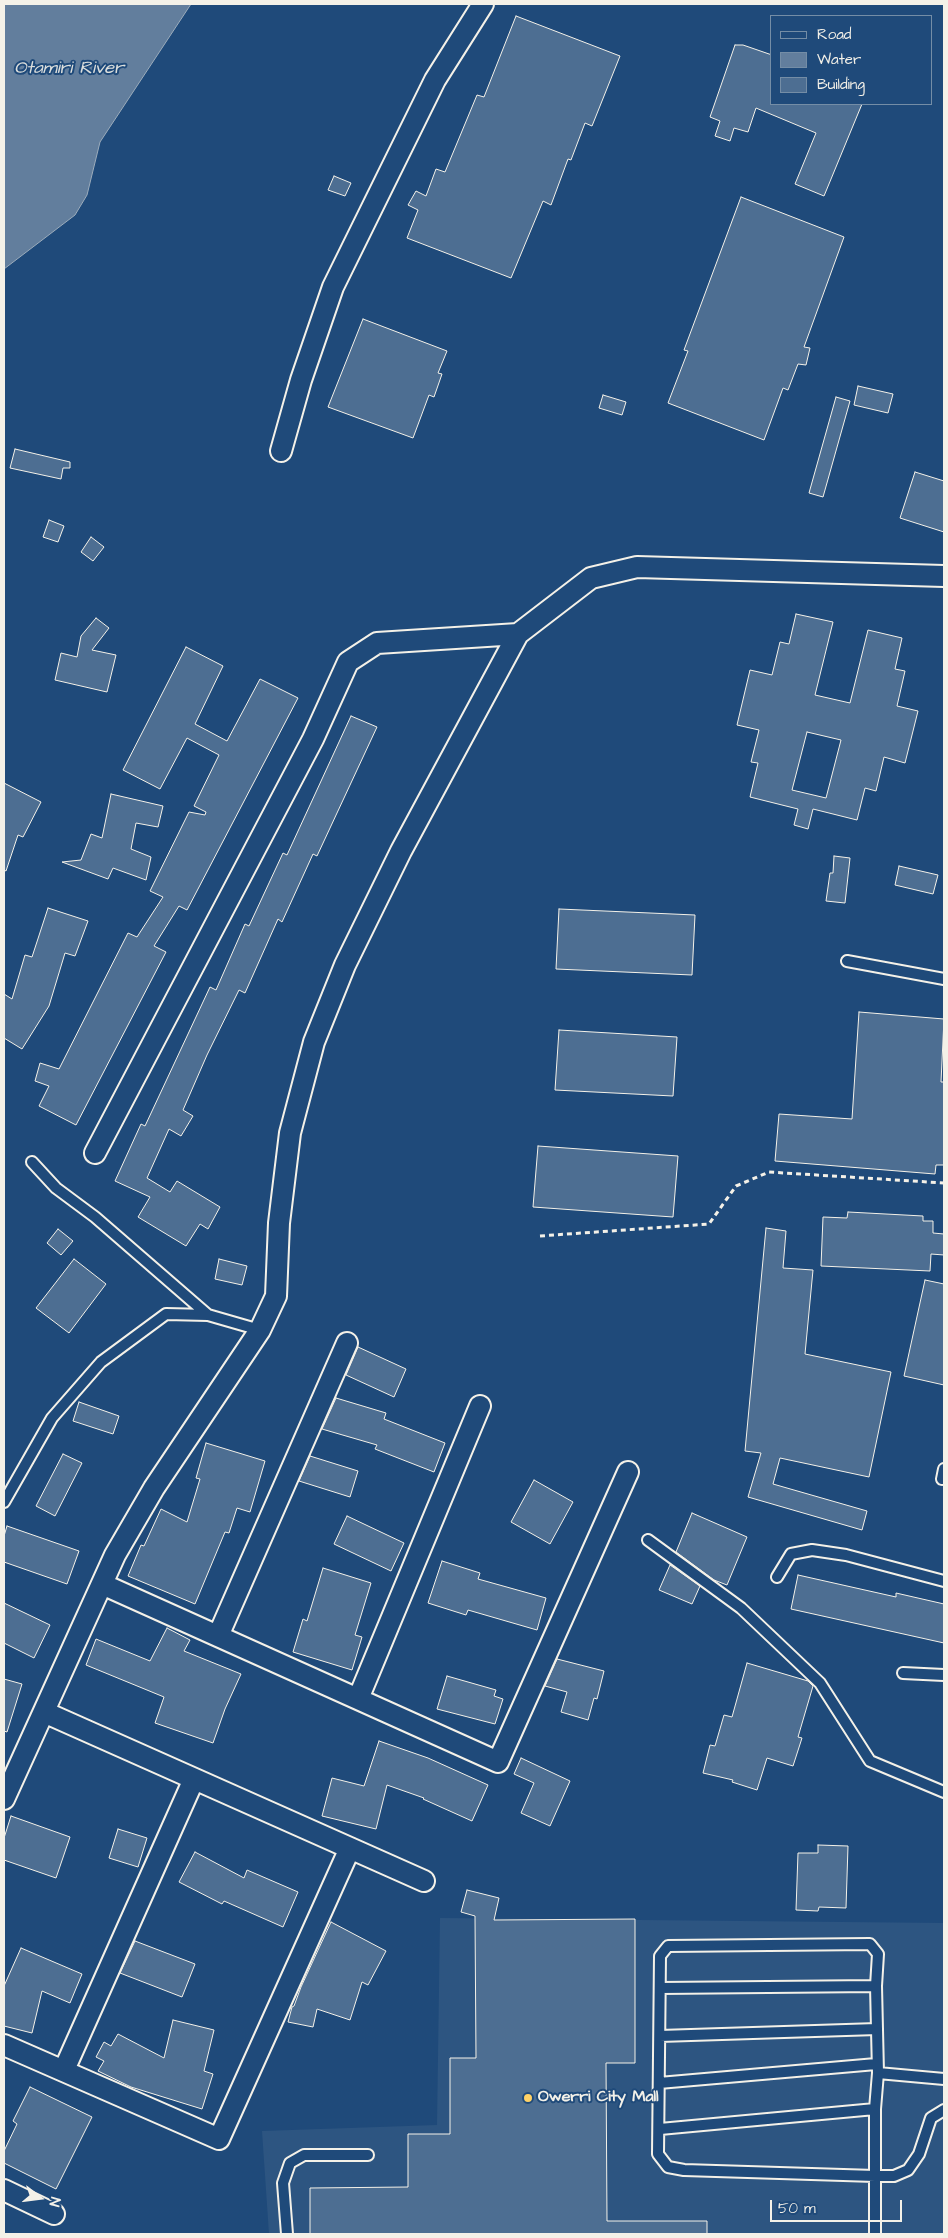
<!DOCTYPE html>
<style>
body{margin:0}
#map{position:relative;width:948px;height:2238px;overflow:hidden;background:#1f4a7a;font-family:"Architects Daughter",sans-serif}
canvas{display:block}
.frame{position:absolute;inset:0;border:5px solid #f4f1e8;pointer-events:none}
.legend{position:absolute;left:770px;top:15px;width:162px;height:90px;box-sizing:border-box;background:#1f4a7a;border:1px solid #748da6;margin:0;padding:6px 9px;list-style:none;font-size:15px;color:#f4f1e8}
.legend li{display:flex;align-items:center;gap:10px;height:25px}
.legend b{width:25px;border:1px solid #748da6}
.north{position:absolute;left:15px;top:2173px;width:50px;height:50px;-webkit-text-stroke:4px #1f4a7a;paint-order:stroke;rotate:105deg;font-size:14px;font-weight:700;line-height:20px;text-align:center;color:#f4f1e8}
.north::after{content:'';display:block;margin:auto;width:18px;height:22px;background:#f4f1e8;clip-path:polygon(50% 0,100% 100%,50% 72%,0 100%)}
.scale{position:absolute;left:770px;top:2200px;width:132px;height:22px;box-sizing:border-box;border:2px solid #f4f1e8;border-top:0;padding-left:6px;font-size:15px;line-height:18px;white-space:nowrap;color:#f4f1e8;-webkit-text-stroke:4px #1f4a7a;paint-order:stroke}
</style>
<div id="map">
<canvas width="948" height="2238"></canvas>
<div class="frame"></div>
<ul class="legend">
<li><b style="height:6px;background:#1f4a7a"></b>Road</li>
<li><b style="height:14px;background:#627e9d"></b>Water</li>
<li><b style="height:14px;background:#4d6e92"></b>Building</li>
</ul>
<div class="north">N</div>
<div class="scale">50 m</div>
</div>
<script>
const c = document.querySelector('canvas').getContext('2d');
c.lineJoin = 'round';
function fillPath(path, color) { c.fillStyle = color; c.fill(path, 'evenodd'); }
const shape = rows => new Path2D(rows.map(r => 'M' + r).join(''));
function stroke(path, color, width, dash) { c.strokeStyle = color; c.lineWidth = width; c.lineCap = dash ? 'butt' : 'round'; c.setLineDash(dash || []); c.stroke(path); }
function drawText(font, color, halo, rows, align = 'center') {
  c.font = font + ' "Architects Daughter",sans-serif'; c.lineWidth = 4; c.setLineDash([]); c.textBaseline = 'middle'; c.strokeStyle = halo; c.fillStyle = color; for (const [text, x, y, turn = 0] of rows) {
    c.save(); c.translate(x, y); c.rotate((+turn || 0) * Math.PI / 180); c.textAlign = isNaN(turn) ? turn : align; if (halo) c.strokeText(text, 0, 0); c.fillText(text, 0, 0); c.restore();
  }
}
fillPath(shape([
 [440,1918,944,1923,944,2234,269,2234,262,2131,437,2125]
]), '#2d5581');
const water = shape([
 [4,4,191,4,100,142,87,195,75,215,4,269,4,4]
]);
fillPath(water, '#627e9d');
stroke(water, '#9cacbb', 1);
const building = shape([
 [516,16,620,56,592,126,585,123,571,160,568,159,551,205,543,201,511,278,407,238,418,210,408,205,416,191,426,196,436,169,445,172,477,95,484,97,516,16],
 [735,45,743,45,772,55,772,104,862,104,824,196,795,184,816,133,756,108,748,132,734,128,730,141,715,136,720,121,710,117,735,45],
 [334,176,351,183,345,196,328,190,334,176],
 [741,197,844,237,804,347,810,348,806,365,798,364,788,390,783,388,764,440,668,403,688,351,684,350,741,197],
 [363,319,447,351,438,373,442,374,434,397,429,395,413,438,328,407,363,319],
 [858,386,893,394,888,413,854,405,858,386],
 [603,395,626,402,622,415,599,408,603,395],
 [836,397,850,401,823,497,809,493,836,397],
 [15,449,70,462,70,468,63,468,61,479,10,468,15,449],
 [915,472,944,481,944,532,900,518,915,472],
 [49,520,64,526,58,542,43,537,49,520],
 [91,537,104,547,93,561,81,552,91,537],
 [796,614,833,622,815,695,850,703,868,630,902,638,895,669,905,671,897,706,918,711,905,763,884,757,876,791,865,788,857,820,813,809,808,829,794,825,798,809,750,797,758,763,751,762,759,730,737,725,750,670,772,675,780,642,789,644,796,614],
 [807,732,841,740,826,798,792,790,807,732],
 [96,618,109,628,92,650,116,655,107,692,55,680,61,653,77,657,81,636,96,618],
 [186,647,223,666,195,724,227,741,260,679,298,698,187,910,179,906,154,946,166,952,76,1125,39,1106,49,1086,35,1081,40,1063,59,1069,128,933,137,937,163,897,150,891,189,812,205,815,206,812,194,806,219,755,187,738,160,789,123,770,186,647],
 [351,716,377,727,317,856,313,854,282,922,278,919,245,993,239,990,207,1055,183,1110,193,1116,181,1136,169,1129,147,1178,170,1192,177,1181,220,1207,208,1229,200,1224,186,1246,138,1217,150,1197,115,1181,141,1124,145,1126,210,987,216,990,245,924,249,926,283,853,287,855,351,716],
 [4,783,41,802,23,837,18,835,6,871,4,870,4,783],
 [111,794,163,806,158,827,136,823,131,849,151,857,146,880,113,868,108,879,62,862,81,860,91,834,102,838,111,794],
 [834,856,850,858,845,903,826,901,830,873,833,873,834,856],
 [899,866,938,875,933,894,895,885,899,866],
 [48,908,88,921,75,956,65,953,49,1006,22,1049,4,1038,4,994,12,999,25,955,32,957,48,908],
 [559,909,695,915,692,975,556,969,559,909],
 [859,1012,944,1019,941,1082,944,1082,944,1165,936,1165,935,1174,775,1161,779,1114,852,1119,859,1012],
 [559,1030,677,1037,673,1096,555,1090,559,1030],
 [538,1146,678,1156,673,1217,533,1207,538,1146],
 [848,1212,923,1216,923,1221,933,1221,933,1233,944,1234,944,1255,931,1254,930,1271,821,1266,823,1217,847,1218,848,1212],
 [766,1228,786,1231,783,1268,813,1270,805,1354,891,1372,869,1477,780,1458,773,1484,867,1511,862,1530,748,1497,761,1453,745,1451,766,1228],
 [58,1229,73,1241,61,1255,47,1243,58,1229],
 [74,1259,106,1284,69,1333,36,1308,74,1259],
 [219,1259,247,1266,242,1285,215,1279,219,1259],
 [925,1280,944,1284,944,1385,904,1376,925,1280],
 [358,1347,406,1369,394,1397,346,1375,358,1347],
 [336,1398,386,1413,384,1419,445,1443,434,1472,375,1449,377,1445,322,1429,336,1398],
 [79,1402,119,1416,113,1434,73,1421,79,1402],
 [206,1443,265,1461,250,1512,237,1508,229,1533,225,1532,195,1604,128,1576,141,1545,144,1546,161,1509,187,1522,200,1479,196,1478,206,1443],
 [63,1454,82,1463,55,1516,36,1506,63,1454],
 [310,1456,358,1471,350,1497,299,1481,310,1456],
 [534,1480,573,1502,550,1544,511,1522,534,1480],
 [692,1513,747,1537,727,1585,714,1580,676,1552,692,1513],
 [347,1516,404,1543,391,1571,334,1544,347,1516],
 [7,1526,79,1551,67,1584,4,1562,4,1536,7,1526],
 [442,1561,480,1573,478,1579,546,1598,537,1630,468,1610,466,1615,428,1603,442,1561],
 [670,1565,700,1586,692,1604,659,1590,670,1565],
 [323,1568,371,1583,355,1635,362,1637,352,1670,293,1652,303,1619,307,1621,323,1568],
 [798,1575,896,1597,896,1593,944,1604,944,1643,791,1609,798,1575],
 [4,1603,50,1625,34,1658,4,1643,4,1603],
 [167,1628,190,1640,184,1651,241,1674,225,1709,213,1743,155,1723,164,1697,86,1665,96,1639,150,1661,167,1628],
 [557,1659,604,1671,597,1699,594,1698,588,1720,561,1712,567,1692,545,1686,557,1659],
 [747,1663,808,1681,813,1686,798,1737,802,1738,793,1766,767,1758,757,1790,732,1782,733,1780,703,1773,710,1745,715,1746,724,1715,732,1717,747,1663],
 [447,1676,496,1690,494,1696,503,1699,495,1724,437,1709,447,1676],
 [4,1679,22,1684,7,1732,4,1731,4,1679],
 [379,1741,428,1758,488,1785,472,1821,423,1799,424,1798,387,1785,376,1829,322,1816,332,1778,364,1786,379,1741],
 [521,1758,570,1781,550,1826,521,1813,534,1783,514,1774,521,1758],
 [11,1816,70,1837,56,1878,4,1860,4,1838,11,1816],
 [118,1829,147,1838,138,1867,109,1858,118,1829],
 [818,1845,848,1846,846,1908,819,1907,818,1911,796,1910,798,1853,818,1853,818,1845],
 [195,1852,244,1878,247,1870,298,1892,283,1927,224,1901,222,1904,179,1882,195,1852],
 [467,1890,499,1898,494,1920,635,1919,635,2063,606,2063,607,2221,707,2221,707,2234,310,2234,310,2188,408,2187,408,2134,450,2134,450,2058,476,2058,475,1916,461,1912,467,1890],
 [331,1922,386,1951,368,1985,362,1982,350,2020,317,2009,313,2027,288,2022,292,2007,294,2006,301,1987,331,1922],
 [135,1941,195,1964,182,1997,120,1973,135,1941],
 [21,1948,82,1974,70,2003,42,1991,32,2033,4,2026,4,1986,21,1948],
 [173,2020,214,2030,204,2071,213,2074,202,2109,131,2087,98,2071,104,2061,96,2057,104,2042,111,2046,118,2034,164,2058,173,2020],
 [30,2087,92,2117,56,2189,4,2163,4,2151,17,2124,13,2121,30,2087]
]);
fillPath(building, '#4d6e92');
stroke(building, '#f4f1e8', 1);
const service = shape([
 [847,961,944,979],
 [32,1162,56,1188,95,1217,208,1315],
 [942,1479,944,1469],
 [4,1502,52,1418,101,1362,166,1314,208,1315,260,1330],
 [648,1540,741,1608,820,1683,870,1761,944,1792],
 [777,1577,791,1554,812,1550,846,1555,944,1581],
 [903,1673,944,1675],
 [660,1988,876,1986],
 [660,2036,877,2029],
 [878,2073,944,2079],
 [659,2083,876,2064],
 [660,2129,875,2109],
 [287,2234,283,2183,290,2163,304,2155,368,2155],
 [875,2234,875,2109,878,2073,876,1986,878,1954,870,1944,668,1946,660,1956,658,2154,668,2167,684,2170,875,2176,894,2176,908,2170,919,2154,931,2118,944,2110]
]);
const minor = shape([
 [281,451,301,380,333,287,435,80,483,4],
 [95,1153,313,739,348,662,377,643,518,634],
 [102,1584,498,1762,628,1472],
 [218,1636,347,1343],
 [358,1699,480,1406],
 [44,1712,424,1881],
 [4,1799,115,1555,154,1488,260,1330,276,1296,279,1223,290,1133,314,1042,345,965,401,851,518,634,591,578,637,567,944,576],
 [4,2045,219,2139,350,1848],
 [64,2070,194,1779],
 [4,2190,54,2214]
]);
stroke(service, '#f4f1e8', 14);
stroke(minor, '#f4f1e8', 24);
stroke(shape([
 [540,1236,709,1224,736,1186,769,1172,944,1183]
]), '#f4f1e8', 3, [5, 4]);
stroke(service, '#1f4a7a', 10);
stroke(minor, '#1f4a7a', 20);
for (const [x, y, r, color] of [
 [528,2098,5,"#ffd166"]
]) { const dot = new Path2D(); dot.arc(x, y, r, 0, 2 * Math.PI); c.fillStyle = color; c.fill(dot); stroke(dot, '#1f4a7a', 2); }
drawText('bold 16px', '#f4f1e8', '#1f4a7a', [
 ["Owerri City Mall",538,2098]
], 'left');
drawText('italic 18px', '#dee0dd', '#1f4a7a', [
 ["Otamiri River",69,69]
]);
</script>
